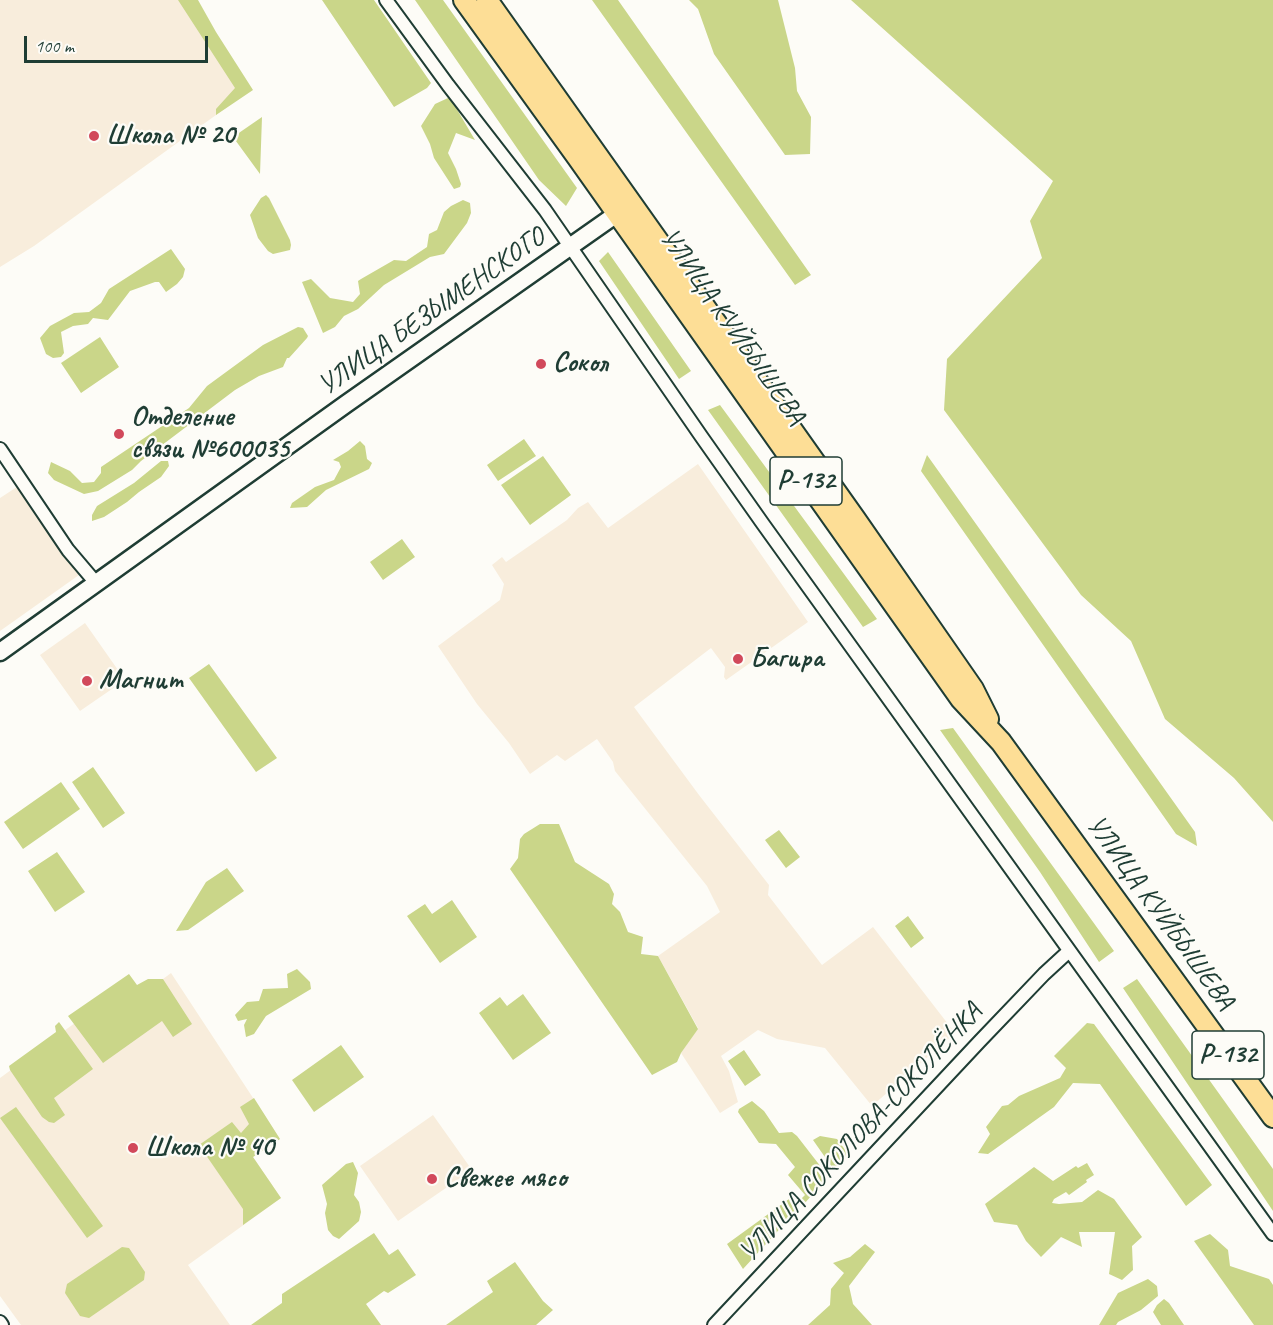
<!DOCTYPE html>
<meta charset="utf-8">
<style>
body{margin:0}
#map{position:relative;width:1273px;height:1325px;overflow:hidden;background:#fdfcf7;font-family:Caveat,sans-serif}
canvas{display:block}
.scale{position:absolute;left:24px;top:36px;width:184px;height:27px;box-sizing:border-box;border:3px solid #1f3d34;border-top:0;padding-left:8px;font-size:18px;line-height:21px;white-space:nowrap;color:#1f3d34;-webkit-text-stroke:4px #fdfcf7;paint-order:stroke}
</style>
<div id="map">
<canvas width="1273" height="1325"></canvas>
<div class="scale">100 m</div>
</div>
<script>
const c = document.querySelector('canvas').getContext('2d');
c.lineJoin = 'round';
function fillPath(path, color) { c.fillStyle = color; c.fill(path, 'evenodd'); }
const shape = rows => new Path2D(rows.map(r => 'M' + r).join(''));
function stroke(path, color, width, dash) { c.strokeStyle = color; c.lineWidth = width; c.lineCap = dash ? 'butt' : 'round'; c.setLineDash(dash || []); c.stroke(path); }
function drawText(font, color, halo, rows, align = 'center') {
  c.font = font + ' Caveat,sans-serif'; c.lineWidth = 4.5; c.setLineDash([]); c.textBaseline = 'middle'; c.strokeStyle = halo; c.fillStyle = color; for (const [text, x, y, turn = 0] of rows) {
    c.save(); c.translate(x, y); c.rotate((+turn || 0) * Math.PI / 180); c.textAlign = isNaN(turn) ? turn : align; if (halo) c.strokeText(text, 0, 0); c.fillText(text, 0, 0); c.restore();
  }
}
fillPath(shape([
 [0,0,187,0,248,92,34,246,0,267],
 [698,464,808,622,726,680,724,677,725,667,711,648,634,707,699,795,769,885,768,895,822,965,873,927,955,1033,872,1106,825,1048,777,1039,758,1030,721,1056,729,1071,738,1102,720,1113,681,1053,698,1028,658,956,720,912,707,886,615,771,613,762,597,739,565,761,557,755,530,774,509,743,477,704,438,646,500,600,504,584,492,565,502,557,506,562,567,520,578,508,588,502,608,528],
 [20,485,79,575,0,631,0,498],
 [85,623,125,680,80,711,40,655],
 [171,973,280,1139,253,1157,281,1198,188,1265,230,1325,21,1325,0,1296,0,1078,113,995,123,1009],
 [433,1115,472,1170,398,1221,360,1166]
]), '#f8eddc');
fillPath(shape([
 [178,0,198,0,216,32,253,90,216,115,216,109,235,88],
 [322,0,374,0,431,83,427,88,394,107],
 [415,0,443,0,577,188,566,206,539,180],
 [592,0,618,0,811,275,795,285],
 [689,0,778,0,795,68,797,91,811,117,810,154,785,155,714,54,698,9],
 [851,0,1273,0,1273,822,1234,778,1165,719,1131,641,1081,595,944,410,947,359,1042,258,1030,221,1053,181],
 [448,98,452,101,475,140,456,133,448,153,456,169,461,184,460,187,454,189,434,158,430,144,421,126,435,104],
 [262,117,260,174,233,137],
 [266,195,269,198,290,240,291,245,290,250,273,254,268,251,258,238,250,215,261,198],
 [463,200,470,203,471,213,467,223,444,254,430,257,384,285,358,309,344,316,335,327,323,333,302,282,311,279,330,298,353,302,360,294,358,281,361,279,394,260,406,261,427,247,429,234,437,230,444,212,451,206],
 [171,249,185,269,183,277,177,284,166,292,159,282,155,282,130,291,108,320,93,318,88,324,73,326,61,332,64,353,61,357,53,358,46,354,40,338,50,326,74,313,89,312,101,303,109,289],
 [608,252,691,371,679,379,599,261],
 [298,327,303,328,308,336,307,338,289,358,287,358,283,367,259,376,235,390,141,461,132,470,98,491,84,494,54,480,48,473,51,462,70,471,82,483,94,482,101,473,101,467,189,408,207,386,263,345],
 [100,337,119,367,81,393,61,363],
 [720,405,877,619,863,627,708,410],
 [524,439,536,456,498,481,487,465],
 [360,441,365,446,367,459,372,463,369,469,326,490,307,507,290,508,292,503,315,487,334,480,341,467,339,462,333,460,348,451],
 [927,455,1195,832,1197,846,1176,834,921,471],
 [543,456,571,495,530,525,501,485],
 [161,461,168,461,169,466,161,477,139,492,127,502,104,517,92,521,92,515,97,506,134,483],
 [402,539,415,557,383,580,370,562],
 [209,664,277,758,256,772,189,678],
 [953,728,1114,951,1099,962,1040,872,940,730],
 [93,767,125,813,103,828,72,782],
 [61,782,80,809,23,849,4,822],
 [540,824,559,824,575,862,609,884,614,894,612,904,620,912,628,932,643,937,641,954,658,956,698,1029,681,1053,677,1062,652,1075,510,869,518,858,520,839,524,834],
 [779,830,800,857,786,868,765,840],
 [57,852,85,892,55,912,28,871],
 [227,868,244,891,188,930,176,931,206,882],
 [452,900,477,937,440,963,407,916,425,904,432,914],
 [908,916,924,938,911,948,895,926],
 [297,969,310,982,311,989,266,1016,254,1034,246,1037,244,1025,247,1019,238,1021,235,1015,247,1002,259,1001,263,989,288,988,287,974],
 [129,974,137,985,148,979,163,979,192,1024,173,1037,162,1021,103,1063,68,1016],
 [1137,979,1273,1169,1273,1211,1123,988],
 [523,994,551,1033,513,1060,479,1013,500,997,507,1006],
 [59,1022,93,1069,54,1098,65,1115,54,1123,49,1122,42,1117,10,1070,9,1066,56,1032,55,1026],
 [1087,1023,1094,1024,1212,1185,1186,1206,1100,1084,1073,1083,1054,1107,988,1154,978,1153,990,1134,986,1127,1002,1106,1008,1105,1019,1096,1060,1078,1066,1068,1054,1056],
 [341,1045,364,1077,314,1112,292,1080],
 [744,1050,761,1075,745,1086,728,1061],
 [254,1098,280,1139,253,1157,281,1198,243,1225,243,1209,199,1145,232,1122,241,1133,249,1124,240,1107],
 [752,1101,764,1111,779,1133,792,1132,797,1136,828,1176,805,1203,801,1199,805,1195,788,1175,795,1167,776,1144,759,1143,738,1112,739,1109],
 [16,1107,103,1226,87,1238,0,1118],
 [820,1136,837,1139,849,1155,834,1170,813,1140],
 [353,1162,358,1173,354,1195,359,1202,361,1212,359,1221,339,1239,333,1236,328,1230,325,1213,327,1204,322,1185,346,1164],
 [1087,1163,1094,1175,1086,1180,1087,1182,1069,1195,1066,1192,1054,1199,1052,1203,1059,1204,1082,1202,1098,1190,1114,1199,1142,1237,1132,1246,1133,1270,1122,1280,1109,1274,1115,1232,1079,1232,1082,1247,1061,1237,1041,1257,1026,1241,1017,1225,994,1222,985,1204,1034,1167,1053,1181,1076,1166,1078,1168],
 [789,1199,798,1209,743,1269,727,1244],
 [374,1233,389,1255,398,1249,416,1275,388,1293,384,1291,366,1304,381,1325,251,1325,282,1303,282,1294],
 [1210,1234,1228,1250,1230,1266,1269,1279,1273,1285,1273,1325,1254,1325,1194,1241],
 [865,1244,875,1252,849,1286,853,1304,872,1325,808,1325,830,1305,831,1289,844,1273,833,1263,850,1257],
 [122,1247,129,1248,145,1272,144,1280,89,1318,80,1316,65,1293,67,1284],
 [515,1262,543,1301,553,1310,536,1325,446,1325,493,1292,487,1281],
 [1148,1279,1157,1286,1158,1296,1141,1310,1118,1322,1116,1325,1099,1325,1118,1293],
 [1164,1299,1169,1303,1184,1325,1161,1325,1153,1312,1157,1305]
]), '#cad689');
const minor = shape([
 [386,0,448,85,545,210,701,436,763,524,1273,1234],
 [0,449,68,550,96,583],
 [0,1322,2,1325],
 [714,1325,979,1042,1044,974,1069,951]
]);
const secondary = shape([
 [0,652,346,404,628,206]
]);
const trunk = shape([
 [464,0,578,158,961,699,1001,742,1273,1117],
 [487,0,855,519,973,689,988,719]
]);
stroke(minor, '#1f3d34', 16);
stroke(secondary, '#1f3d34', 21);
stroke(trunk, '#1f3d34', 24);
stroke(minor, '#fdfcf7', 12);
stroke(secondary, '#fdfcf7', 16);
stroke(trunk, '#fdde96', 20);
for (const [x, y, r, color] of [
 [94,136,6,"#d1495b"],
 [541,364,6,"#d1495b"],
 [119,434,6,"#d1495b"],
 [738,659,6,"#d1495b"],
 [87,681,6,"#d1495b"],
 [133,1148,6,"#d1495b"],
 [432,1179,6,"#d1495b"]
]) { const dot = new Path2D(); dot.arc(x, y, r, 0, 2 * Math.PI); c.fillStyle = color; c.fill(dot); stroke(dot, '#fdfcf7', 2); }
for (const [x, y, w] of [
 [806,481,72],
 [1228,1055,72]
]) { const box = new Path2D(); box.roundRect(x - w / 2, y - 24, w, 48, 4.5); c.fillStyle = '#fdfcf7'; c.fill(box); stroke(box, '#1f3d34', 1.5); }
drawText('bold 27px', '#1f3d34', null, [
 ["Р-132",806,481],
 ["Р-132",1228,1055]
]);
drawText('bold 28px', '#1f3d34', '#fdfcf7', [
 ["Школа № 20",106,136],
 ["Сокол",553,364],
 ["Отделение",131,418],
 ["связи №600035",131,450],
 ["Багира",750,659],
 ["Магнит",99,681],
 ["Школа № 40",145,1148],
 ["Свежее мясо",444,1179]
], 'left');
drawText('28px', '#1f3d34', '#fdfcf7', [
 ["УЛИЦА БЕЗЫМЕНСКОГО",432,312,-35],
 ["УЛИЦА КУЙБЫШЕВА",732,327,55],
 ["УЛИЦА КУЙБЫШЕВА",1160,913,54],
 ["УЛИЦА СОКОЛОВА-СОКОЛЁНКА",861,1133,-47]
]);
</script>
